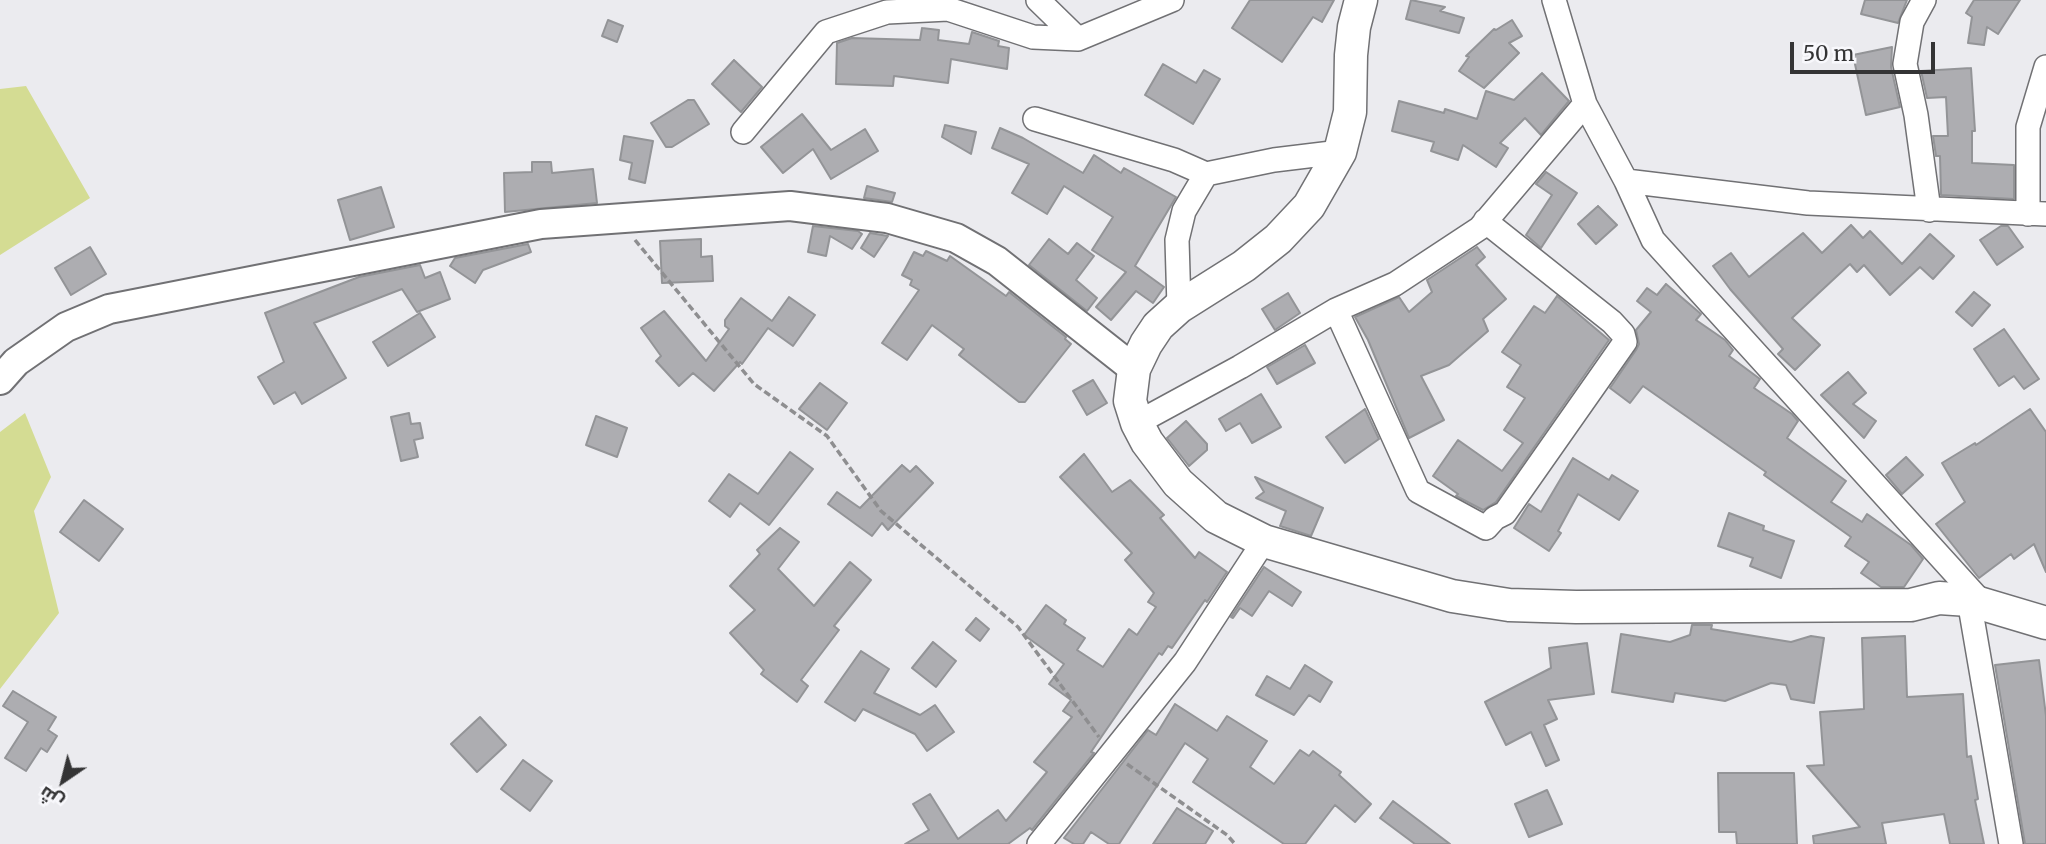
<!DOCTYPE html>
<meta charset="utf-8">
<style>
body{margin:0}
#map{position:relative;width:2046px;height:844px;overflow:hidden;background:#ebebef;font-family:Merriweather,Cairo,serif}
canvas{display:block}
.north{position:absolute;left:28px;top:746px;width:70px;height:70px;-webkit-text-stroke:5px #f8f8fc;paint-order:stroke;rotate:215deg;font-size:19px;font-weight:700;line-height:28px;text-align:center;color:#343435}
.north::after{content:'';display:block;margin:auto;width:24px;height:32px;background:#343435;clip-path:polygon(50% 0,100% 100%,50% 72%,0 100%)}
.scale{position:absolute;left:1790px;top:42px;width:145px;height:32px;box-sizing:border-box;border:4px solid #343435;border-top:0;padding-left:9px;font-size:21px;line-height:24px;white-space:nowrap;color:#343435;-webkit-text-stroke:5px #f8f8fc;paint-order:stroke}
</style>
<div id="map">
<canvas width="2046" height="844"></canvas>
<div class="north">ش</div>
<div class="scale">50 m</div>
</div>
<script>
const c = document.querySelector('canvas').getContext('2d');
c.lineJoin = 'round';
function fillPath(path, color) { c.fillStyle = color; c.fill(path, 'evenodd'); }
const shape = rows => new Path2D(rows.map(r => 'M' + r).join(''));
function stroke(path, color, width, dash) { c.strokeStyle = color; c.lineWidth = width; c.lineCap = dash ? 'butt' : 'round'; c.setLineDash(dash || []); c.stroke(path); }
fillPath(shape([
 [26,86,90,198,0,255,0,89],
 [25,413,51,477,34,511,59,613,0,689,0,432]
]), '#d4dc93');
const building = shape([
 [1250,0,1334,0,1322,22,1313,17,1282,62,1232,28,1250,0],
 [1411,0,1445,7,1440,11,1464,18,1459,33,1406,19,1411,0],
 [1865,0,1907,0,1898,23,1861,14,1865,0],
 [1974,0,2020,0,1998,34,1987,27,1984,45,1968,43,1972,17,1966,13,1974,0],
 [608,20,623,26,617,42,602,36,608,20],
 [1512,20,1522,36,1509,43,1519,53,1484,88,1459,71,1469,57,1466,56,1494,29,1496,30,1512,20],
 [922,28,939,30,938,40,969,44,972,32,999,41,998,46,1009,48,1007,69,951,59,948,83,894,76,893,86,836,84,837,43,852,38,920,40,922,28],
 [1892,47,1891,67,1900,107,1866,115,1853,55,1892,47],
 [734,60,762,87,741,112,712,84,734,60],
 [1163,64,1196,83,1204,70,1220,79,1193,124,1145,95,1163,64],
 [1971,68,1975,131,1972,131,1972,163,2014,165,2014,199,1941,195,1940,156,1936,156,1933,136,1948,136,1946,97,1927,98,1921,71,1971,68],
 [1542,73,1569,101,1541,135,1525,118,1500,143,1508,148,1496,167,1463,145,1458,160,1431,151,1434,142,1392,131,1399,101,1444,113,1445,109,1477,119,1486,91,1514,100,1542,73],
 [688,100,694,100,709,124,672,147,666,147,651,123,688,100],
 [802,114,831,150,865,129,878,151,831,179,813,149,783,173,761,147,802,114],
 [945,125,976,132,971,154,942,137,945,125],
 [1000,128,1023,138,1083,173,1094,155,1121,173,1124,168,1176,197,1135,266,1164,287,1153,303,1136,291,1111,320,1096,307,1126,272,1092,250,1113,217,1064,186,1047,214,1012,193,1029,164,992,148,1000,128],
 [624,136,653,141,645,183,629,179,632,163,620,160,624,136],
 [532,162,551,162,552,173,593,169,597,203,505,212,504,173,532,172,532,162],
 [1546,172,1577,193,1541,248,1526,235,1552,195,1536,184,1546,172],
 [867,186,895,193,892,202,864,198,867,186],
 [381,187,394,227,350,240,338,200,381,187],
 [1598,206,1617,225,1596,244,1578,224,1598,206],
 [1851,225,1863,238,1870,231,1902,264,1930,234,1954,256,1933,279,1920,267,1890,295,1864,265,1857,272,1850,264,1792,318,1820,345,1795,370,1778,354,1783,349,1730,289,1713,266,1731,253,1749,277,1803,233,1822,253,1851,225],
 [813,226,858,231,862,234,852,249,830,236,826,256,808,252,813,226],
 [2001,226,2008,226,2023,247,1997,265,1980,240,2001,226],
 [870,233,888,236,874,257,861,248,870,233],
 [701,239,701,257,712,256,713,281,662,283,660,241,701,239],
 [1049,239,1068,254,1077,243,1094,256,1076,280,1097,298,1087,311,1029,265,1049,239],
 [528,244,531,252,483,270,475,283,450,266,455,258,528,244],
 [90,247,106,274,71,295,55,268,90,247],
 [1477,247,1485,257,1476,265,1506,299,1483,319,1488,331,1449,365,1421,376,1444,420,1409,438,1368,340,1355,317,1399,297,1409,312,1432,292,1427,280,1477,247],
 [926,251,947,261,950,256,1006,296,1009,292,1066,337,1065,339,1071,344,1025,402,1019,402,959,355,964,349,932,325,907,360,882,343,919,290,910,285,912,280,902,275,914,252,923,256,926,251],
 [420,265,425,278,440,272,450,299,417,312,402,289,314,323,346,378,302,404,295,392,274,404,258,377,284,362,265,313,359,277,420,265],
 [1666,284,1701,314,1696,320,1725,340,1733,350,1729,356,1760,379,1754,388,1792,414,1798,421,1787,438,1846,481,1831,502,1862,522,1867,514,1911,545,1923,559,1904,587,1881,587,1861,573,1869,562,1845,546,1851,537,1764,475,1766,472,1643,386,1630,403,1610,388,1636,350,1639,344,1636,330,1651,312,1637,301,1647,288,1657,295,1666,284],
 [1974,292,1990,305,1972,326,1956,312,1974,292],
 [1288,293,1300,313,1275,330,1262,309,1288,293],
 [1557,296,1609,340,1496,502,1483,510,1456,496,1458,494,1433,476,1458,440,1502,471,1523,443,1504,430,1525,398,1507,387,1521,365,1502,352,1534,306,1545,313,1557,296],
 [789,297,815,315,793,346,768,328,742,364,740,362,714,391,693,373,679,386,656,361,661,356,641,328,664,311,706,361,729,329,725,326,725,320,741,298,772,321,789,297],
 [420,313,435,337,388,366,373,342,420,313],
 [2004,329,2039,379,2024,389,2014,376,1999,386,1974,349,2004,329],
 [1305,345,1315,363,1277,384,1267,367,1305,345],
 [1848,372,1866,393,1853,404,1876,421,1864,438,1821,395,1848,372],
 [1093,380,1107,403,1087,415,1073,391,1093,380],
 [820,383,847,403,827,430,799,409,820,383],
 [1261,394,1281,427,1252,443,1240,423,1226,431,1219,419,1261,394],
 [1365,409,1379,439,1345,463,1326,437,1365,409],
 [2030,409,2046,432,2046,572,2034,544,2014,559,2011,554,1979,578,1936,524,1965,502,1942,463,1975,443,1976,445,2030,409],
 [409,413,411,424,420,423,423,438,414,440,418,457,401,461,391,417,409,413],
 [596,416,627,428,617,457,586,445,596,416],
 [1186,421,1207,444,1207,450,1189,466,1167,438,1186,421],
 [790,452,813,469,769,525,740,503,730,517,709,501,729,474,758,494,790,452],
 [1084,454,1112,492,1130,480,1164,515,1160,518,1195,558,1199,552,1227,572,1207,602,1205,600,1172,648,1168,646,1162,655,1159,653,1091,752,1094,753,1032,830,1030,828,1008,844,905,844,929,830,913,804,930,794,958,839,998,810,1006,821,1047,772,1034,762,1072,717,1063,711,1071,700,1049,684,1064,664,1024,635,1046,605,1066,620,1064,624,1085,638,1077,650,1103,667,1129,629,1137,635,1156,607,1148,602,1154,593,1125,560,1132,553,1060,477,1084,454],
 [1906,457,1923,475,1902,494,1886,475,1906,457],
 [1573,458,1609,480,1612,475,1638,491,1619,520,1578,494,1558,531,1561,533,1549,551,1514,528,1529,504,1541,512,1573,458],
 [902,465,910,472,916,466,933,483,888,530,882,523,872,536,828,504,837,492,860,508,902,465],
 [1255,477,1323,508,1311,536,1280,526,1286,511,1256,498,1264,492,1255,477],
 [84,500,123,529,99,561,60,532,84,500],
 [1729,513,1764,526,1763,530,1794,541,1781,578,1750,566,1753,558,1718,546,1729,513],
 [780,528,799,542,778,569,814,606,850,562,871,580,834,626,839,630,801,680,808,686,797,702,761,674,764,670,730,633,755,610,730,586,760,554,757,550,780,528],
 [1264,567,1301,592,1292,606,1269,591,1252,616,1240,608,1233,618,1231,617,1264,567],
 [976,618,989,629,980,641,966,630,976,618],
 [1692,625,1712,625,1711,629,1791,642,1811,636,1824,638,1814,703,1791,699,1786,685,1771,683,1725,701,1675,693,1673,702,1612,692,1621,634,1670,642,1690,635,1692,625],
 [1905,636,1907,697,1963,694,1967,757,1971,756,1978,799,1975,800,1984,844,1950,844,1944,814,1882,823,1886,844,1814,844,1813,836,1860,827,1807,766,1824,765,1820,712,1864,709,1862,638,1905,636],
 [933,642,956,661,936,687,912,668,933,642],
 [1587,643,1594,694,1548,700,1557,719,1544,725,1559,760,1546,766,1531,732,1506,745,1485,702,1551,668,1549,648,1587,643],
 [861,651,889,669,874,693,920,715,935,705,954,732,927,751,915,734,863,709,855,721,825,702,861,651],
 [2039,660,2046,716,2046,844,2025,844,1995,665,2039,660],
 [1305,665,1332,682,1320,702,1309,695,1294,715,1256,695,1267,676,1290,689,1305,665],
 [13,691,56,717,48,730,57,736,47,752,41,748,26,771,5,758,28,722,3,706,13,691],
 [1175,704,1217,731,1227,716,1267,741,1250,767,1274,784,1300,750,1309,756,1313,751,1341,772,1339,775,1371,804,1355,822,1335,805,1305,844,1284,844,1193,782,1208,759,1185,743,1119,844,1109,844,1091,832,1083,844,1074,844,1064,838,1148,730,1156,735,1175,704],
 [480,717,506,745,477,772,451,744,480,717],
 [523,760,552,781,530,811,501,789,523,760],
 [1718,773,1794,773,1797,844,1737,844,1736,832,1719,832,1718,773],
 [1547,790,1562,824,1529,837,1515,804,1547,790],
 [1393,801,1450,844,1415,844,1380,818,1393,801],
 [1177,808,1213,831,1205,844,1153,844,1177,808]
]);
fillPath(building, '#adadb1');
stroke(building, '#939497', 2);
const minor = shape([
 [1038,0,1078,39],
 [1554,0,1585,104,1626,181,1808,203,2046,214],
 [1924,0,1912,22,1905,64,1916,115,1929,210],
 [1035,119,1174,160,1206,174,1274,160,1340,152],
 [743,132,826,32,887,12,948,9,1033,37,1078,39,1172,0],
 [1626,181,1653,240,1984,605],
 [2028,214,2028,127,2046,67],
 [1179,307,1177,240,1184,211,1206,174],
 [1336,310,1418,491,1486,528,1495,518,1505,513,1625,342,1623,334,1612,322,1485,221],
 [1137,423,1240,367,1336,310,1395,284,1480,228,1585,104],
 [1969,600,2011,844],
 [1039,844,1185,662,1264,541]
]);
const tertiary = shape([
 [0,380,16,362,66,327,109,309,541,224,790,206,887,218,956,238,997,261,1134,369]
]);
const secondary = shape([
 [1361,0,1354,27,1351,55,1350,112,1340,152,1309,206,1278,239,1244,266,1179,307,1158,326,1146,344,1134,369,1130,401,1137,423,1147,442,1178,483,1216,517,1264,541,1452,596,1509,605,1576,607,1911,605,1939,598,1969,600,2046,623]
]);
stroke(minor, '#717174', 26);
stroke(tertiary, '#717174', 32);
stroke(secondary, '#717174', 35);
stroke(shape([
 [635,240,754,384,827,436,881,511,1018,627,1099,737],
 [1127,764,1227,835,1235,844]
]), '#8e8e90', 3.5, [7, 3.5]);
stroke(minor, '#fff', 23);
stroke(tertiary, '#fff', 28);
stroke(secondary, '#fff', 32);
</script>
